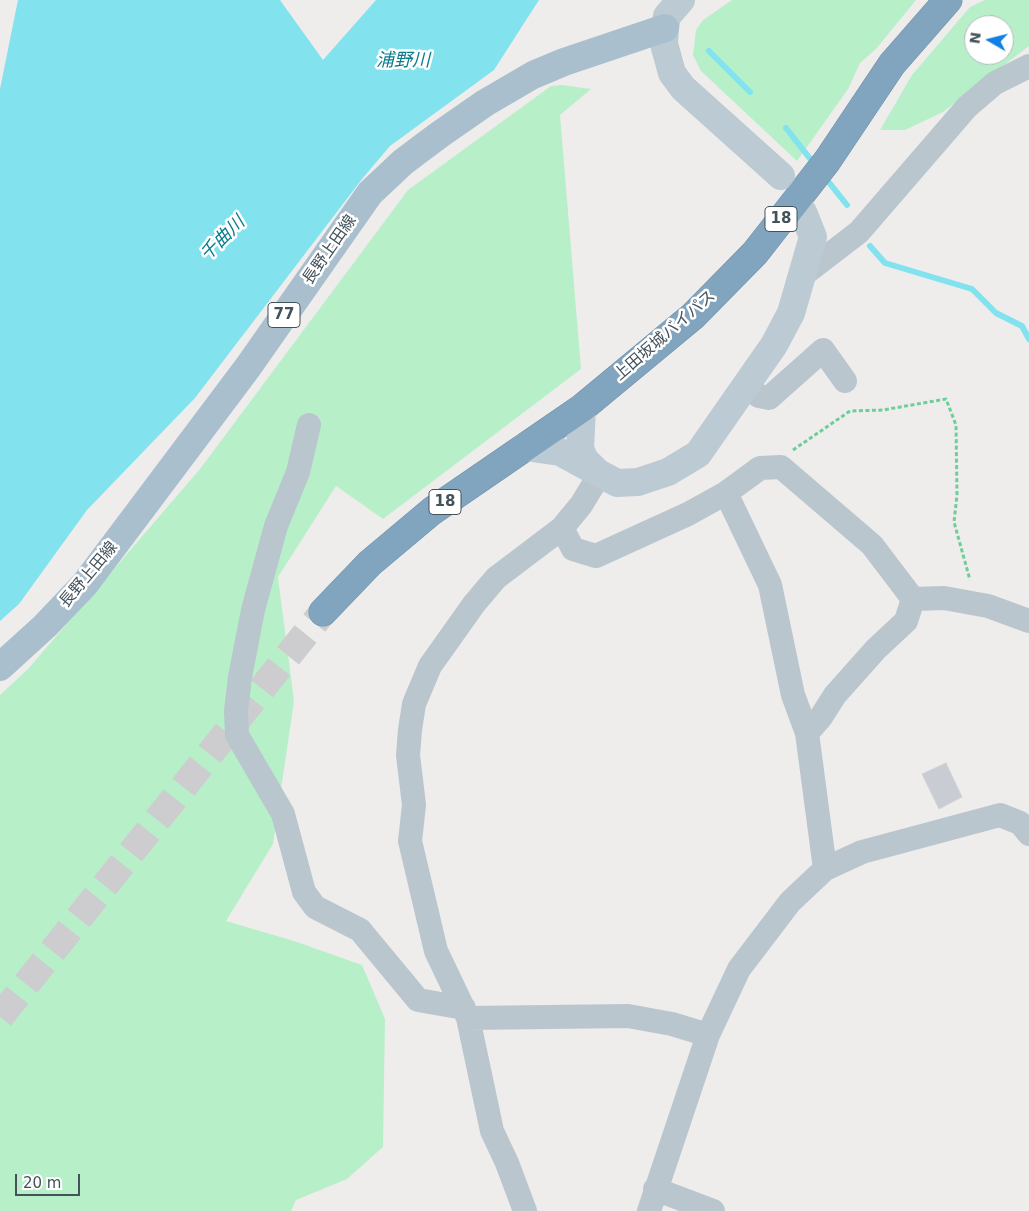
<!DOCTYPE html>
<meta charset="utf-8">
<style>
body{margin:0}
#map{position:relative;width:1029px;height:1211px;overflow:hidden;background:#efecec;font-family:"DejaVu Sans",sans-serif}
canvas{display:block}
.north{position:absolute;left:964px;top:15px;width:50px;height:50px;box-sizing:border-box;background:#fff;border:1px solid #b4babd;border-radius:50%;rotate:278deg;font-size:14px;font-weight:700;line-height:20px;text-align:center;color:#44525a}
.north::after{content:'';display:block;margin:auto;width:18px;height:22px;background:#1181e4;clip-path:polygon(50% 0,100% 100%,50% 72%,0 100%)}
.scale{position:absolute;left:15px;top:1174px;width:65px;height:22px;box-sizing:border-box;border:2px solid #44525a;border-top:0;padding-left:6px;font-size:15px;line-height:18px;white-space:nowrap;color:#44525a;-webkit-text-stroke:4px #fff;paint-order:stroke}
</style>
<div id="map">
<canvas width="1029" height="1211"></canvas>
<div class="north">N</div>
<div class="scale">20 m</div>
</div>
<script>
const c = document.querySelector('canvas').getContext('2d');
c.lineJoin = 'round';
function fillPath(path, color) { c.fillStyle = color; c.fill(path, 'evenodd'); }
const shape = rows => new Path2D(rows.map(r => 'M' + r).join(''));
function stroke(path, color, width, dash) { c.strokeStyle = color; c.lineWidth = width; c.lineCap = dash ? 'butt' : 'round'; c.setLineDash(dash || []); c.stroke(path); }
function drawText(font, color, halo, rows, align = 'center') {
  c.font = font + ' "DejaVu Sans","Noto Sans JP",sans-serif'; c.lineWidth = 5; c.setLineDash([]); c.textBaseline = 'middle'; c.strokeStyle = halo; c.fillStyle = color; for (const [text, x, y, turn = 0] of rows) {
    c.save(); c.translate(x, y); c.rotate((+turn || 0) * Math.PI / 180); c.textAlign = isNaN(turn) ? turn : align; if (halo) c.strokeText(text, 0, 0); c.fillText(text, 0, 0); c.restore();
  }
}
fillPath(shape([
 [732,0,916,0,876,49,860,63,848,89,797,161,701,71,693,55,696,30,703,20],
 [985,0,1029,0,1029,46,943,112,905,130,880,130,912,75,970,7],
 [974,25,1004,25,1004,55,974,55],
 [562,85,591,89,560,115,581,369,383,519,336,486,278,577,294,701,273,844,226,921,294,941,362,965,385,1019,383,1147,347,1179,296,1200,291,1211,0,1211,0,695,28,669,200,469,408,190,551,86]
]), '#b7f0c8');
fillPath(shape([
 [18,0,280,0,323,60,376,0,539,0,494,70,390,146,362,179,195,398,87,510,19,604,0,621,0,89]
]), '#82e3ef');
stroke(shape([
 [709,51,750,92],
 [786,128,815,165],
 [823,175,847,205],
 [870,246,885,263,972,289,996,313,1022,326,1029,339]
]), '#82e3ef', 6);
const building = shape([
 [946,763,962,797,939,809,922,774,946,763]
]);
fillPath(building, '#c9ccd2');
stroke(building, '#d0d3d9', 1);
stroke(shape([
 [0,1017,323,612]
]), '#cdcdcf', 28, [28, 14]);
const highway = shape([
 [323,612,370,563,432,511,582,408,693,316,755,253,827,161,892,64,948,0]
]);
stroke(highway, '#6d90aa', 29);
stroke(shape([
 [793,450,850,411,883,410,946,399,956,425,957,495,954,522,970,580]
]), '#6ecf96', 3, [4, 2.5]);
stroke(shape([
 [803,275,859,232,967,107,995,83,1029,66],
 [745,385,759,396,769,398,823,350,845,381],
 [309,425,298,472,276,526,253,610,240,677,236,711,237,735,283,814,304,892,315,907,360,930,418,1000,464,1008],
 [726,493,770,585,793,695,807,733,825,869],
 [562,528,573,549,596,556,688,514,726,493,760,468,781,467,872,545,913,599,944,598,988,606,1029,621],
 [807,733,821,717,835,695,876,649,906,621,913,599],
 [468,1018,628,1016,672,1024,708,1035],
 [655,1189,713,1211],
 [525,1211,507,1163,492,1131,468,1018,436,951,410,841,414,805,408,755,410,730,414,704,430,666,474,604,496,578,562,528,581,505,600,474],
 [649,1211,708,1035,739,969,790,902,825,869,862,852,1000,815,1020,823,1029,834]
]), '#bac6cd', 24);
stroke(shape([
 [681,0,667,16,665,28,664,44,672,73,683,88,781,176],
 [582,408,580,449,585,460,597,472],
 [525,447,560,452,617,483,638,482,668,472,698,454,774,345,791,313,813,237,803,212]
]), '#bccad4', 28);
stroke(shape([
 [0,667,45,626,85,584,248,367,370,193,403,162,439,135,485,103,533,75,564,62,665,28]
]), '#aabfcd', 28);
stroke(highway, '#81a5be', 28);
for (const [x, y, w] of [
 [781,219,32],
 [284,315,32],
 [445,502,32]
]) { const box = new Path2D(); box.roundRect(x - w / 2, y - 12.5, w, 25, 4); c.fillStyle = '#fff'; c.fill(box); stroke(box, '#44525a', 1); }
drawText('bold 15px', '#44525a', null, [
 ["18",781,219],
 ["77",284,315],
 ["18",445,502]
]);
drawText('16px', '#44525a', '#fff', [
 ["長野上田線",330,250,-55],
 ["上田坂城バイパス",665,336,-41],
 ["長野上田線",89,575,-50]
]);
drawText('italic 18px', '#087d8c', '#fff', [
 ["浦野川",403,61],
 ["千曲川",223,239,-45]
]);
</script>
